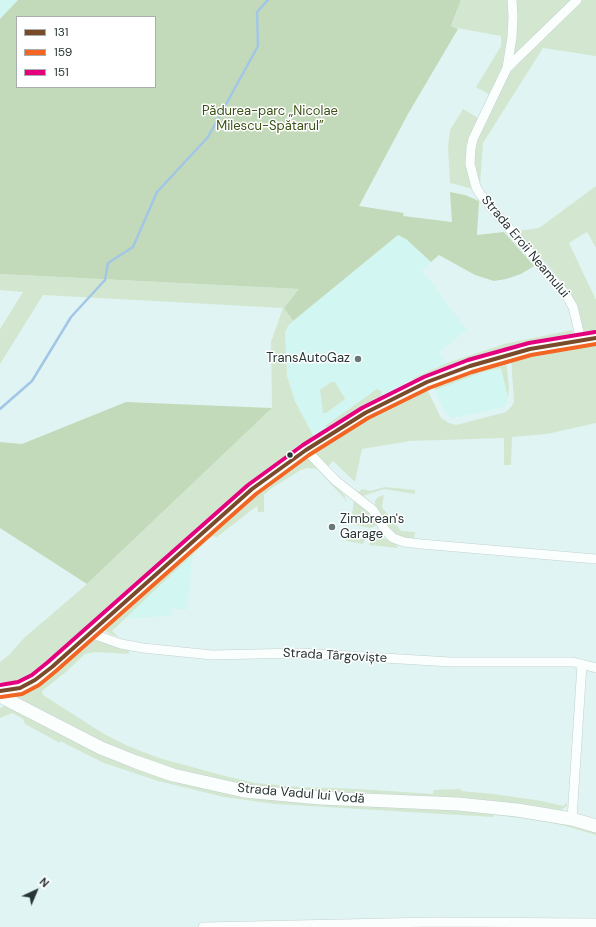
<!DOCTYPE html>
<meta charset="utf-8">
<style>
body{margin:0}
#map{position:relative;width:596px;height:927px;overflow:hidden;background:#e0f5f3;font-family:"DM Sans",sans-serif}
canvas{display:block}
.legend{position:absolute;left:16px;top:16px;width:140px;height:72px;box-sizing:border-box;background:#fff;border:1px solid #a9aeae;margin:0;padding:5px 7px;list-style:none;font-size:12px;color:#273534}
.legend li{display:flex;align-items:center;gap:8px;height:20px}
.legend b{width:20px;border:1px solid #a9aeae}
.north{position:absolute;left:16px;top:871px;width:40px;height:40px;-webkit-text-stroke:3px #fff;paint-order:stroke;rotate:44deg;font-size:11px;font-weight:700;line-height:16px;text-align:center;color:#273534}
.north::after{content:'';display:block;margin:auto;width:14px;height:18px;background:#273534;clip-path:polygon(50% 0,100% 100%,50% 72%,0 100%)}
</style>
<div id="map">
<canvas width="596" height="927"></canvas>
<ul class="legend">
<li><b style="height:5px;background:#7a4b2a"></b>131</li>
<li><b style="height:5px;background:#f26522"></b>159</li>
<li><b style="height:5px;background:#e5007d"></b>151</li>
</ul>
<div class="north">N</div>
</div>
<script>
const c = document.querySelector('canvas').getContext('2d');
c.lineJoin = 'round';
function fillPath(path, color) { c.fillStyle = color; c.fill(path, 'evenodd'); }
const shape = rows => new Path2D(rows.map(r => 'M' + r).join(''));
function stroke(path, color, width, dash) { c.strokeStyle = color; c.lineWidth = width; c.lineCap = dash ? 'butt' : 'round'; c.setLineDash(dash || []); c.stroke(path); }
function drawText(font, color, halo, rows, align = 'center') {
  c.font = font + ' "DM Sans",sans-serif'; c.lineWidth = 3; c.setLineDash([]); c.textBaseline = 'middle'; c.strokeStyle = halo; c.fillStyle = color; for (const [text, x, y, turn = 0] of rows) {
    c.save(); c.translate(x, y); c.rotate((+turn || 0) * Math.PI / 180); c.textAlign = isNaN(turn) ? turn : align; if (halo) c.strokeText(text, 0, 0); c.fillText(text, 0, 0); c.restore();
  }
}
fillPath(shape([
 [0,0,18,0,0,19],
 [398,235,406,239,431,262,422,270,467,330,439,352,447,363,412,379,314,437,295,401,287,376,285,333,288,326,293,321],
 [501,368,508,398,505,406,500,408,454,418,448,416,445,412,435,390,486,371],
 [193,554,187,610,172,608,171,616,163,615,163,616,125,619]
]), '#d2f6f2');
fillPath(shape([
 [461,0,508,0,510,15,508,34,503,68,490,95,476,87,501,46,501,36,451,27],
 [517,0,572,0,512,58],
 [583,0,596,0,596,56,543,48,483,143,480,185,477,175,473,154,474,147,508,75,535,45],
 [463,109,478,118,469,139,473,189,450,183,448,147,450,130],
 [596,186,596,248,587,232,569,243,596,300,596,334,586,336,575,304,561,281,548,265,517,231,539,228],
 [0,274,300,289,284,308,293,321,288,326,285,333,287,376,295,401,314,437,293,450,250,484,41,671,14,684,0,682,0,662,9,655,24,638,87,584,272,408,271,342,283,308,43,295,0,364,0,329,23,292,0,290],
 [572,330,574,337,418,382,412,379,447,363,504,344],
 [596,343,596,423,547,434,512,437,511,465,504,465,504,438,410,441,362,449,355,482,333,461,328,467,313,450,372,414,426,387,441,418,449,423,456,425,506,412,512,406,514,401,511,358],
 [506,360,509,387,508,398,501,368,486,371,435,390,433,385],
 [331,382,335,382,345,399,326,413,323,413,320,390],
 [377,389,381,391,382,397,329,428,325,426],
 [307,456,345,496,346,503,344,498,317,469,307,468,301,470,272,488,264,494,264,512,258,512,257,506,217,537,214,536,210,538,112,631,119,637,110,634,102,628,258,490],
 [385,487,415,490,415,494,384,489,363,496,356,494,362,489,370,491],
 [384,495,382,507,401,531,415,532,414,539,398,536,389,530,375,507,375,501,378,497],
 [354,499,376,518,377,523,375,526,370,528,351,524],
 [348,536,366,538,363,544,346,541],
 [372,537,383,538,396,544,398,548,369,545],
 [94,640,128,648,129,654,95,652,85,654,66,672,42,691,43,695,104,734,128,746,159,758,225,776,255,783,300,787,359,789,433,794,434,790,461,789,461,791,494,794,542,801,563,806,567,803,567,806,556,813,493,801,434,798,349,796,239,787,173,772,123,754,15,697,29,690,88,641],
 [6,705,187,784,473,809,565,823,596,832,596,835,562,825,528,819,493,815,493,817,275,804,224,797,158,781,104,763,60,741,60,743,25,724,23,719,12,713,0,718,0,708]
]), '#d3e7d0');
fillPath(shape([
 [18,0,461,0,451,26,458,29,408,114,359,206,404,213,403,216,452,222,450,192,465,195,479,201,477,235,504,232,534,266,521,274,506,279,494,281,475,275,439,255,431,262,406,239,398,235,293,321,284,308,299,289,0,274,0,19],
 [17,17,155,17,155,87,17,87],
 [126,402,272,408,87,584,0,528,0,442,22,444]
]), '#c3daba');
stroke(shape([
 [0,409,32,381,71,317,105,280,108,263,133,247,157,192,208,137,258,46,257,12,268,0]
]), '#a2c6e6', 2.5);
const street = shape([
 [577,0,507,68,473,139,471,148,470,164,476,187,480,194,566,295,573,307,581,340],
 [507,68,512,37,513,16,512,0],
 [306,450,336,481,373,510,385,530,393,538,404,542,421,544,596,559],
 [90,633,121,644,143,648,212,655,300,653,451,662,573,662,596,668],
 [572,819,582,664],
 [203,927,433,922,596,923]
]);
const secondary = shape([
 [0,691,20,688,35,680,52,667,252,489,306,450,365,413,427,382,470,366,530,349,596,338],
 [0,696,101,748,136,762,173,775,244,791,320,798,458,804,517,810,572,819,596,826]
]);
stroke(street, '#c1d1d0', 10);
stroke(secondary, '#c1d1d0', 14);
stroke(street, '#fafefd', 9);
stroke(secondary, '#fafefd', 13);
stroke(shape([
 [0,691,20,688,35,680,52,667,252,489,306,450,365,413,427,382,470,366,530,349,596,338]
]), '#7a4b2a', 4);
stroke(shape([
 [1,697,22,694,39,685,56,671,256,494,309,455,368,418,429,388,472,372,531,355,596,344]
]), '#f26522', 4);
stroke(shape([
 [0,685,18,682,32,675,48,662,248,485,303,445,362,408,424,377,468,360,529,343,595,332]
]), '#e5007d', 4);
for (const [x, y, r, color] of [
 [358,359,4,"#687877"],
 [290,455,3.5,"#273534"],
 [332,527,4,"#687877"]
]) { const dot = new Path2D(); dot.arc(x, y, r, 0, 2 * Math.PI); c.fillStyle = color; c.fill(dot); stroke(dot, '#fff', 1.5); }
drawText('13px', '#3b5115', '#fff', [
 ["Pădurea-parc „Nicolae",270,112],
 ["Milescu-Spătarul”",270,127]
]);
drawText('13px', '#273534', '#fff', [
 ["Strada Eroii Neamului",525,247,50],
 ["Strada Târgoviște",335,656,3],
 ["Strada Vadul lui Vodă",301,794,5]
]);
drawText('13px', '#273534', '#fff', [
 ["TransAutoGaz",350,359],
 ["Zimbrean's",340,520,"left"],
 ["Garage",340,535,"left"]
], 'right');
</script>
